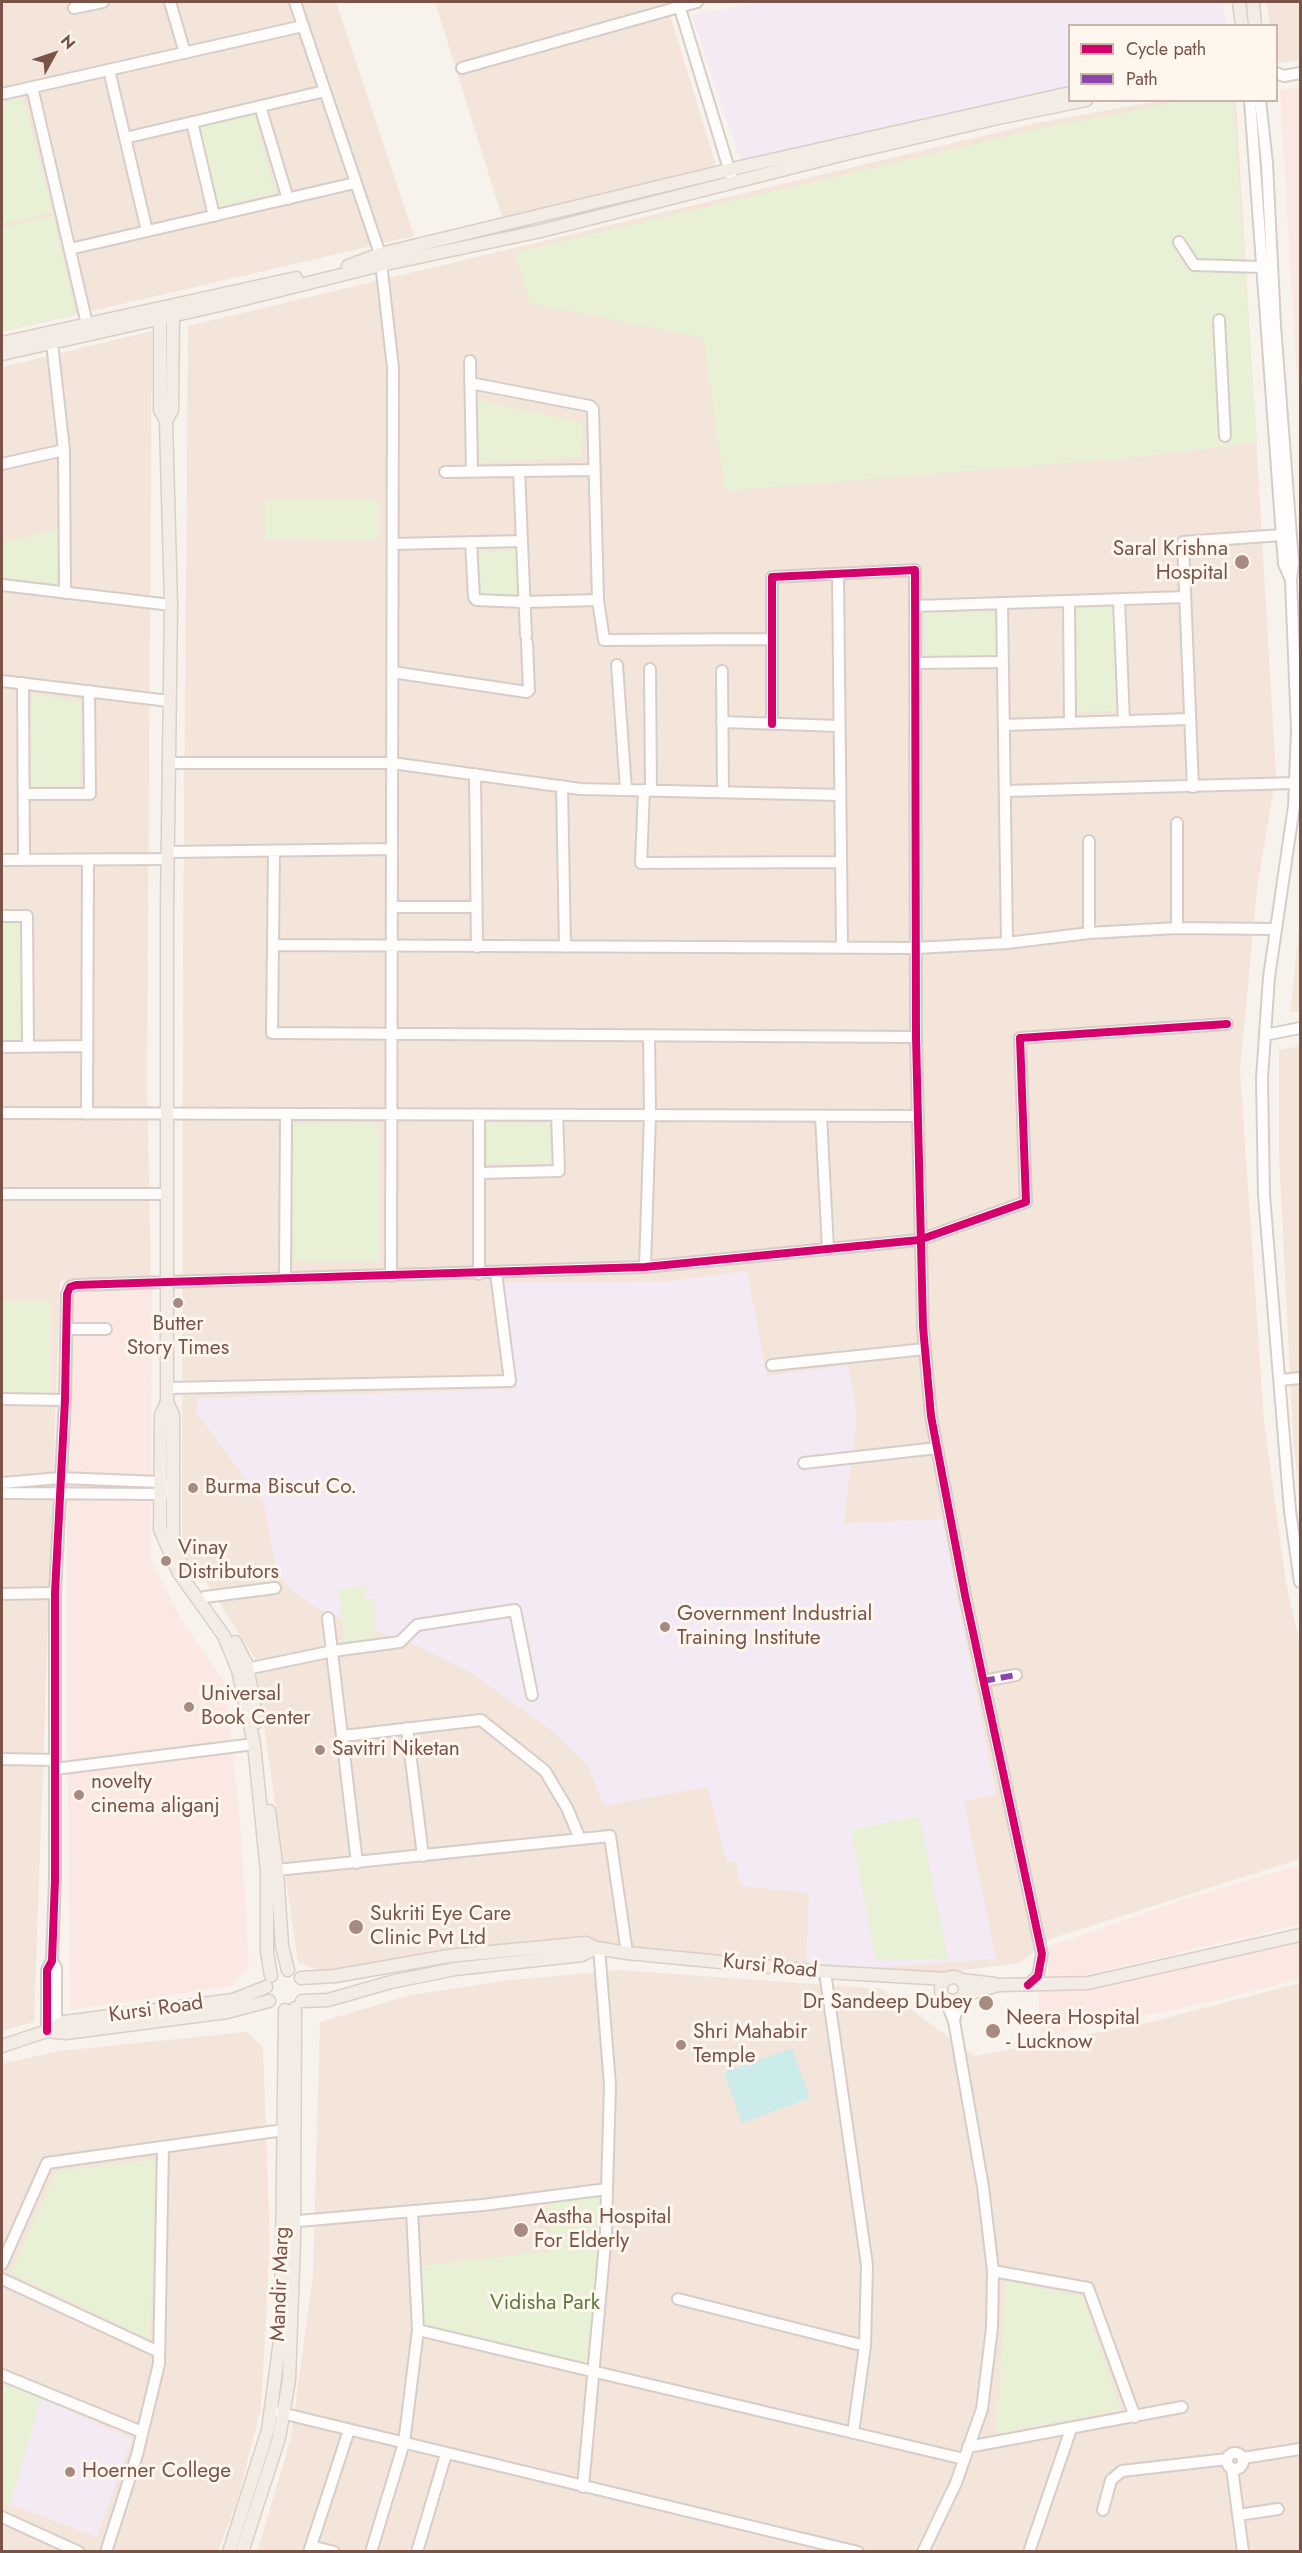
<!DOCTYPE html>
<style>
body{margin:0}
#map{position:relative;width:1302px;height:2553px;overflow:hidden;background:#f8f2ec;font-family:Jost,sans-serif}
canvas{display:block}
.frame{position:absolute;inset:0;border:3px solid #7a5348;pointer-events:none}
.legend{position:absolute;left:1068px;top:24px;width:210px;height:78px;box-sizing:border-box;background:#fff6ee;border:2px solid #cab5ac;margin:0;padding:8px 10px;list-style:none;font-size:18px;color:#7a5348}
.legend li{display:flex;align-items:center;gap:12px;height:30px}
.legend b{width:30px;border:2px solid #cab5ac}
.north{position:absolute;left:24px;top:24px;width:60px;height:60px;-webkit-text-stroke:4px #fff6ee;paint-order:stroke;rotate:50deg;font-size:16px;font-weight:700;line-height:24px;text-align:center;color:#7a5348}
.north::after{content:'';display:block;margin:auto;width:21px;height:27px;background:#7a5348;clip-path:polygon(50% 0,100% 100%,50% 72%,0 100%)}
</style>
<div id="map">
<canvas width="1302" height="2553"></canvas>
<div class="frame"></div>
<ul class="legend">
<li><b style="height:8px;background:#d6006c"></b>Cycle path</li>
<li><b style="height:8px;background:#8e44ad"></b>Path</li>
</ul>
<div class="north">N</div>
</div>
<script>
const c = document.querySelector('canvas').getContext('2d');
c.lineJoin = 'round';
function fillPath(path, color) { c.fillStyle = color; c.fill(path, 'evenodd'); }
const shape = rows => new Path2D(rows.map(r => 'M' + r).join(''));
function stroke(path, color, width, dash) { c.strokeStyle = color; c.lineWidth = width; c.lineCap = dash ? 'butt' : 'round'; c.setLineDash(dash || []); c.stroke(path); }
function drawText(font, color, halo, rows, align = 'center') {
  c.font = font + ' Jost,sans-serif'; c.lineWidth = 6; c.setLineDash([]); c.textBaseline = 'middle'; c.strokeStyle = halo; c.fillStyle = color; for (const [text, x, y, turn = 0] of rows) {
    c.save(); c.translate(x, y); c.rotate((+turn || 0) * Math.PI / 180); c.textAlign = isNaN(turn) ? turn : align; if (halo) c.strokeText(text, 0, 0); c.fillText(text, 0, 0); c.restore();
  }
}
fillPath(shape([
 [2,2,336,2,414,236,2,332],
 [435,2,666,2,716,165,503,220],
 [1266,2,1300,2,1300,60,1277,63,1276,26,1270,25],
 [1158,101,1236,101,1276,775,1257,889,1240,1070,1264,1421,1286,1583,1300,1645,1300,1859,1053,1938,1019,1963,925,1975,618,1952,332,1975,298,1963,254,1657,206,1582,182,1552,183,947,188,326,1037,123],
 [152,331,147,1084,151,1278,60,1281,34,2022,2,2031,2,367],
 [1300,920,1300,1011,1290,1013],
 [1300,1046,1300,1503,1293,1436,1279,1154,1279,1050],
 [619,1970,882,1989,975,2056,1151,2022,1300,1983,1300,2551,257,2552,291,2438,313,2274,320,2022,411,1995,502,1981],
 [247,2032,263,2048,270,2244,261,2408,238,2498,218,2551,2,2551,2,2064,59,2051]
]), '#f4e5da');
fillPath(shape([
 [1300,87,1300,380,1297,380,1280,90],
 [152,1287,151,1560,182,1621,225,1683,241,1831,249,1966,232,1986,70,2010,67,1664,67,1291],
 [1300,1865,1300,1924,1086,1975,1048,1976,1048,1947,1185,1899],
 [1300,1941,1300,1979,1210,2002,1041,2037,1038,1991,1082,1990]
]), '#fce8e2');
fillPath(shape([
 [762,2,1222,2,1226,25,1070,26,1069,90,741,161,692,15],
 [747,1271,767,1376,848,1365,857,1415,844,1523,942,1519,996,1795,964,1801,996,1959,859,1969,806,1965,809,1893,740,1886,736,1861,727,1863,707,1787,604,1806,587,1765,552,1731,471,1673,413,1644,319,1610,291,1590,277,1573,264,1504,196,1412,197,1398,517,1389,503,1282,670,1281],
 [41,2398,132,2439,97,2537,10,2504]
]), '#f3eaf4');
fillPath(shape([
 [23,97,52,212,2,224,2,102],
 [1182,101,1233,101,1257,442,1137,457,725,491,704,338,530,303,515,252,1035,130],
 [254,113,275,193,220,207,199,127],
 [53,216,76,314,2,332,2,228],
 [478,400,583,423,582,457,478,463],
 [265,499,378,500,378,540,265,538],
 [57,529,57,585,2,578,2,543],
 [516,550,518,595,480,596,478,552],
 [1113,606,1116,711,1078,712,1075,607],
 [995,612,997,655,926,656,925,613],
 [32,693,81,702,80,785,31,787],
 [22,922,21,1040,2,1040,2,923],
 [293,1123,378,1123,379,1262,294,1262],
 [484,1123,551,1123,551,1164,484,1164],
 [2,1301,50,1301,50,1397,2,1397],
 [366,1586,365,1599,375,1599,374,1640,344,1642,339,1589],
 [919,1816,948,1959,876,1960,851,1830],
 [157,2159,150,2339,11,2273,56,2171],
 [603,2193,592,2368,420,2327,418,2266,553,2251,546,2200],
 [1006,2281,1083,2297,1121,2410,996,2434],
 [2,2380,41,2398,10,2504,2,2501]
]), '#e8f0d5');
fillPath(shape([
 [792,2048,810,2098,742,2123,724,2072]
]), '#cbeceb');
const minor = shape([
 [170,2,185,53],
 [295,2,380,254,393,368,391,1276],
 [678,2,733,182],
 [74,8,103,2],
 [462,68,697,2],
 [109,70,147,231],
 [1276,73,1284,76,1300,73],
 [32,87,87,324],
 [2,94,303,26],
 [1250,100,1284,564,1291,580],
 [1260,100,1267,163,1275,325,1293,563,1291,580,1297,730,1294,806,1269,977,1262,1078,1264,1195,1290,1511,1300,1582],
 [260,106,288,199],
 [192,122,214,216],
 [125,138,325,91],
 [1179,242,1194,265,1261,267],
 [70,249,355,183],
 [1219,320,1225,436],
 [52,343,64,450,65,593],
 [470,361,472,471],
 [470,383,590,406,593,409,598,600,604,640,772,639],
 [2,464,64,450],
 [519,471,526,636],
 [445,472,594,470],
 [471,542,474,597,476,600,525,602,598,600],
 [393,544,522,541],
 [838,574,842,948],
 [2,585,171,605],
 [1119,600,1124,721],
 [1069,601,1070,722],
 [1002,603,1007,943],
 [915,606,1185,597],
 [916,663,1003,662],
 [617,665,626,790],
 [650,669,651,791],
 [722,671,723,792],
 [392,672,527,692,529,690,527,643],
 [2,681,169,701],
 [23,683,24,860],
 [722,722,839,726],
 [772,724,772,577,915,570,916,1037,923,1327,931,1416,965,1595,1042,1954,1038,1976,1028,1985],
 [1004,725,1190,719],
 [168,763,392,763,580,789,840,795],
 [475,774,477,947],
 [562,786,565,947],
 [1193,787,1183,542,1282,535],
 [644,790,641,863,841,862],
 [1006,791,1295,783],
 [24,794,90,794,89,691],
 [274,851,272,1033,916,1037],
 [168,852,392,849],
 [2,860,167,859],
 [392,907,476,907],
 [2,916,27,916,28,1047],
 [1177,928,1177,823],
 [1089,933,1089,841],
 [273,945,916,948,1007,943,1089,933,1177,928,1276,929],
 [1265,1035,1300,1028],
 [2,1047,87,1046],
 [2,1113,917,1116],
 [87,1114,88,860],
 [821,1116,828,1249],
 [479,1173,559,1171,557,1115],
 [2,1194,167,1194],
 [645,1267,650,1115,649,1036],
 [479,1274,479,1115],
 [285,1278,286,1114],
 [67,1329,106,1329],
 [772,1365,925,1349],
 [1280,1380,1300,1378],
 [167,1388,510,1381,496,1273],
 [2,1399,65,1400],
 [804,1463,937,1448],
 [2,1483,60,1478,160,1482,167,1486],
 [2,1492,6,1493,160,1494,167,1492],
 [2,1594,55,1593],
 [205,1597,275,1588],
 [328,1618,357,1863],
 [242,1670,333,1651,400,1642,417,1625,515,1610,532,1695],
 [983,1681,1016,1675],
 [407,1728,423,1856],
 [343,1736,481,1720,545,1771,567,1808,580,1839],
 [2,1759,55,1760],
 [55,1769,254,1744],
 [277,1870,610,1836,627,1953],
 [52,1961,56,1968,56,2026],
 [825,1972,867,2265,865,2346,853,2433],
 [954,2020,960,1999],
 [47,2031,47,1970,52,1961,55,1880,55,1593,65,1400,67,1294,70,1287,76,1285,167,1282,645,1267,919,1240,1026,1202,1020,1038,1227,1024],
 [287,2222,483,2205,607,2189],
 [2,2264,47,2163,291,2129],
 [993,2271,1088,2288,1135,2417],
 [2,2279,159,2352],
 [678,2299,865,2346],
 [418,2330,964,2459],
 [2,2375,142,2432],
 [277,2412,858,2552],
 [968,2447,1182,2407],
 '1227 2461a8 8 0 1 1 16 0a8 8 0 1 1-16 0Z',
 [1243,2458,1300,2449],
 [1232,2468,1243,2552],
 [583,2487,606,2232,607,2189,610,2085,599,1948],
 [1103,2510,1111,2480,1122,2471,1227,2459],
 [1238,2515,1278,2509],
 [2,2517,79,2552],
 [311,2546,334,2552],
 [106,2552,137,2455,159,2364,163,2147],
 [309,2552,349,2430],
 [371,2552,404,2443,418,2330,412,2211],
 [417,2552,446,2454],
 [923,2552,956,2483,982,2409,992,2328,993,2271,983,2187,954,2021,945,1999],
 [1029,2552,1071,2429]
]);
const major = shape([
 [1239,2,1242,26],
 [1253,2,1255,26],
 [348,266,380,254,745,166,1070,93],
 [160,319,160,410,166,421,171,605,167,909,167,1402,161,1415,160,1529,179,1573,224,1636,238,1670,254,1744,267,1872,267,1952,271,1976],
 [2,343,296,278],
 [2,354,220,305,381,265,541,231,845,154,998,118,1086,100],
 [166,421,172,410,173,316],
 [167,1402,173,1415,173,1534,178,1557,181,1563],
 [235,1642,247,1665,257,1722],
 [269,1811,277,1870,282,1946,288,1970],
 '941 1989a12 12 0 1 1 24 0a12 12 0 1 1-24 0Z',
 [301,1978,335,1976,449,1956,586,1943,596,1948,627,1953,825,1972,947,1979],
 [962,1980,995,1984],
 [964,1995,999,1985,1088,1983,1300,1935],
 [302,2001,328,2000,391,1982,455,1969,582,1955,596,1948],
 [47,2031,66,2033,227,2012,269,2001],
 [2,2046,47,2031,64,2022,233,2000,266,1987],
 [229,2552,268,2430,281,2333,285,2010],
 [242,2552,279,2438,289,2380,294,2241,295,2008]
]);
stroke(minor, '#d7cdc8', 14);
stroke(major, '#dacec9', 15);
stroke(minor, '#fefdfc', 10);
stroke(major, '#f3ece5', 12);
stroke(shape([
 [983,1681,1016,1675]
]), '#8e44ad', 6, [12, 6]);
stroke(shape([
 [772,724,772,577,915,570,916,1037,923,1327,931,1416,965,1595,1042,1954,1038,1976,1028,1985],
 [47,2031,47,1970,52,1961,55,1880,55,1593,65,1400,67,1294,70,1287,76,1285,167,1282,645,1267,919,1240,1026,1202,1020,1038,1227,1024]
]), '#d6006c', 8);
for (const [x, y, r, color] of [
 [1242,562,8,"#a68b81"],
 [178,1303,6,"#a68b81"],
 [193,1488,6,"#a68b81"],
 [166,1561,6,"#a68b81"],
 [665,1627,6,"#a68b81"],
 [189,1707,6,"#a68b81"],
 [320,1750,6,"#a68b81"],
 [79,1795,6,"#a68b81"],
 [356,1927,8,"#a68b81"],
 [986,2003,8,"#a68b81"],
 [993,2031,8,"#a68b81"],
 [681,2045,6,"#a68b81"],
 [521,2230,8,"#a68b81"],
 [70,2472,6,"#a68b81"]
]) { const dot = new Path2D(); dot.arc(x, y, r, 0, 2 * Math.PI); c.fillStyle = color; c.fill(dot); stroke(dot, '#fff6ee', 2); }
drawText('21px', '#7a5348', '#fff6ee', [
 ["Saral Krishna",1228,550,"right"],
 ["Hospital",1228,574,"right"],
 ["Butter",178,1325,"center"],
 ["Story Times",178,1349,"center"],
 ["Burma Biscut Co.",205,1488],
 ["Vinay",178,1549],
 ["Distributors",178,1573],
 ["Government Industrial",677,1615],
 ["Training Institute",677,1639],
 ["Universal",201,1695],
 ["Book Center",201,1719],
 ["Savitri Niketan",332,1750],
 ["novelty",91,1783],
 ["cinema aliganj",91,1807],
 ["Sukriti Eye Care",370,1915],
 ["Clinic Pvt Ltd",370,1939],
 ["Dr Sandeep Dubey",972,2003,"right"],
 ["Neera Hospital",1006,2019],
 ["- Lucknow",1006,2043],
 ["Shri Mahabir",693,2033],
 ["Temple",693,2057],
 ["Aastha Hospital",534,2218],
 ["For Elderly",534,2242],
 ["Hoerner College",82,2472]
], 'left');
drawText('21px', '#7a5348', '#fff6ee', [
 ["Kursi Road",770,1967,6],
 ["Kursi Road",156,2010,-8],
 ["Mandir Marg",281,2284,-88]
]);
drawText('21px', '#577b3c', '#fff6ee', [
 ["Vidisha Park",545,2304]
]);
</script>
